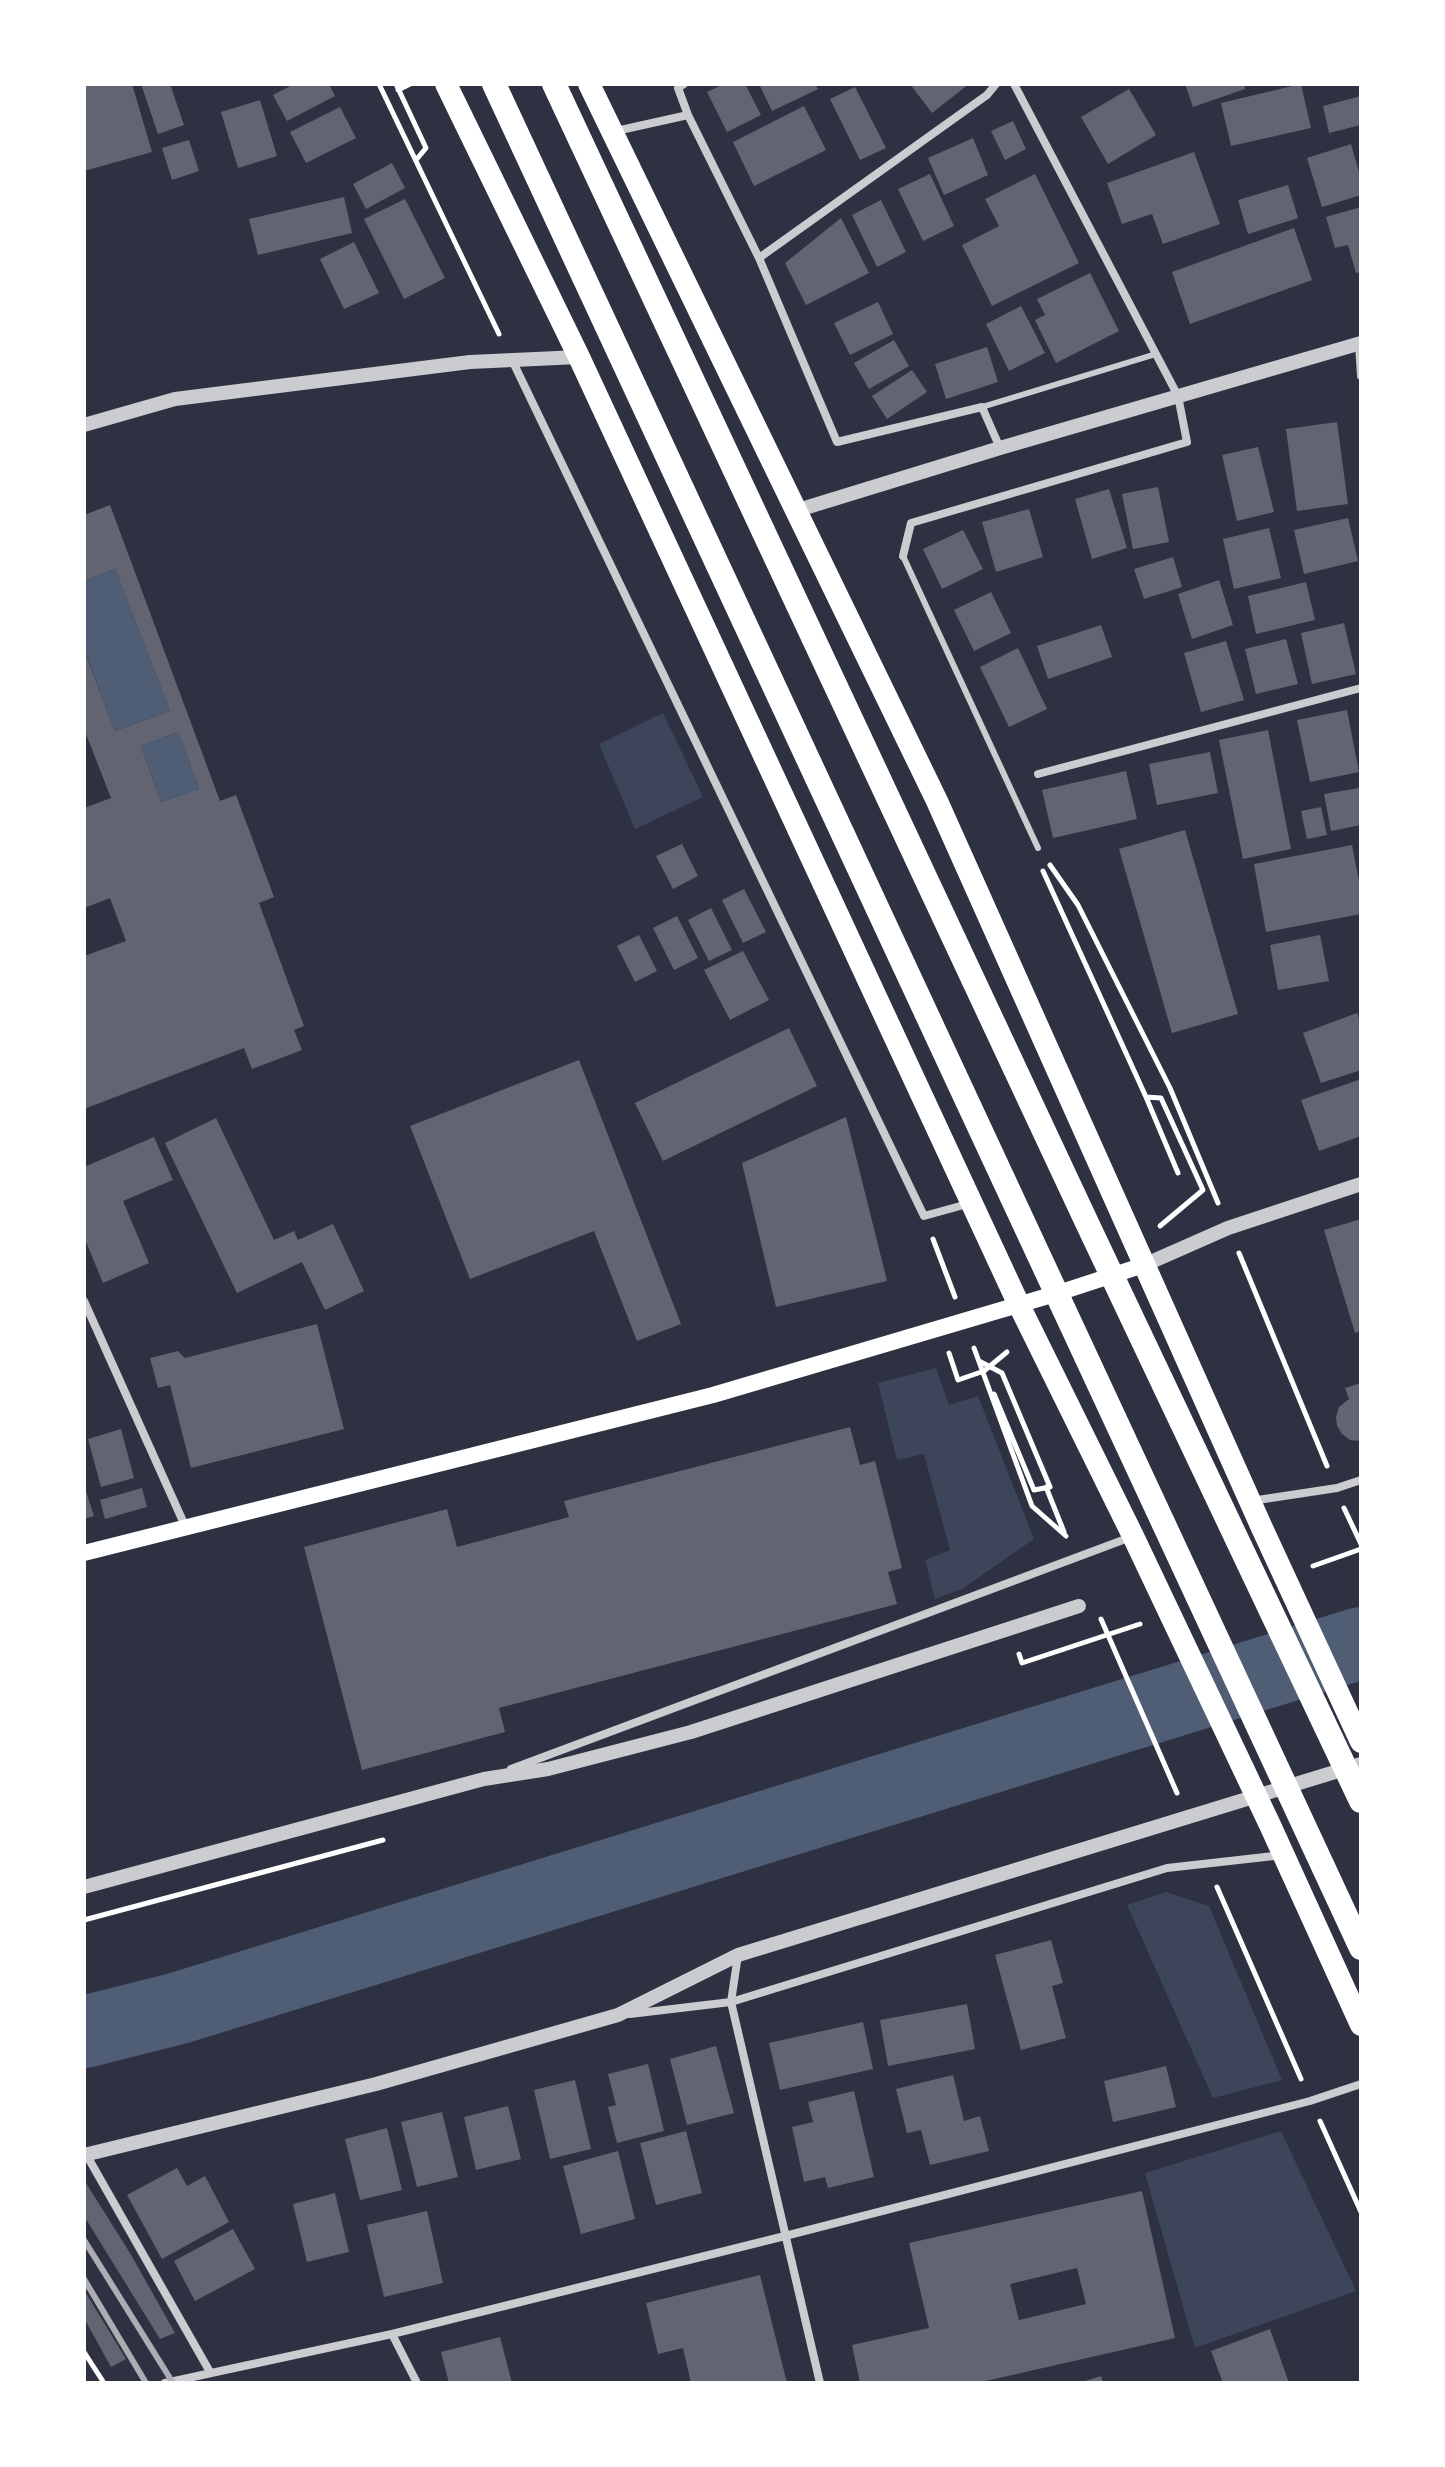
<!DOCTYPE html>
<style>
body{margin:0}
#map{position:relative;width:1445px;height:2467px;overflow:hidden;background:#2d3142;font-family:Quicksand,sans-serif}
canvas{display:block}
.frame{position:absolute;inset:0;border:86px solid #fff;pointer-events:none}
</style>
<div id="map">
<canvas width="1445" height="2467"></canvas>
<div class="frame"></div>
</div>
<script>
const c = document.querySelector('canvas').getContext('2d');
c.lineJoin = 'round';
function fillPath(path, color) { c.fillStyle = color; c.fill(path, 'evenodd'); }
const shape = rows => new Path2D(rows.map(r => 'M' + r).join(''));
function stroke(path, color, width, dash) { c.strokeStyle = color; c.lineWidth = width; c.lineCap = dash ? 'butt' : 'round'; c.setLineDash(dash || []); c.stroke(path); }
fillPath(shape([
 [663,713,703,797,635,829,599,744],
 [936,1368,949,1405,978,1396,1034,1539,962,1589,935,1599,925,1560,950,1550,924,1454,897,1460,878,1383],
 [1166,1892,1209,1906,1282,2080,1213,2098,1127,1905],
 [1281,2131,1356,2291,1195,2348,1145,2173]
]), '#3c4559');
fillPath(shape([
 [115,569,170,711,115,731,84,649,84,581],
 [178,732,199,789,161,802,141,746]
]), '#4f5d75');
stroke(shape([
 [84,2032,179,2008,1361,1643]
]), '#4f5d75', 72);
fillPath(shape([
 [90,84,132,84,152,152,84,171,84,86],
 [141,84,170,84,184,125,158,134],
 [294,84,329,84,335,96,287,121,273,95],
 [724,84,745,84,761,115,727,132,707,92],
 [759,84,815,84,818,89,772,111],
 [910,84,969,84,932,113],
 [1185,84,1244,84,1245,89,1193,107],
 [1301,84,1311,128,1231,146,1221,103],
 [855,87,886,148,860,160,830,99],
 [1129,89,1156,135,1108,164,1081,117],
 [1361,96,1361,125,1329,133,1323,106],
 [260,100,277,156,238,168,221,112],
 [804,106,826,150,754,186,733,142],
 [340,107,356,138,306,163,290,132],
 [1013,121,1026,149,1005,160,991,131],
 [973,138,988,175,944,195,928,158],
 [189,140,199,171,172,180,162,148],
 [1351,144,1361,179,1361,195,1322,207,1307,158],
 [1194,152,1220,224,1163,244,1152,214,1122,224,1107,183],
 [392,163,405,188,366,209,353,184],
 [930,174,954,226,923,241,898,189],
 [1035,174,1079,263,992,306,962,245,999,226,985,199],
 [1288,185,1298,218,1248,234,1238,200],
 [344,197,352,233,258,255,249,219],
 [405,199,445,278,404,299,364,219],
 [881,200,906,252,877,267,852,215],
 [1361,207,1361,272,1356,273,1348,245,1335,248,1326,217],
 [841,218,869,273,806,305,785,263],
 [1294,228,1312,280,1190,324,1172,272],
 [354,242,379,293,344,309,320,259],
 [1090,273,1119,331,1056,363,1035,320,1045,315,1037,299],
 [878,302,893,334,850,355,834,323],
 [1021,306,1045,353,1009,371,986,324],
 [894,340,909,366,869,389,854,363],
 [987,347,998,382,946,399,935,364],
 [912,370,927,392,887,419,872,396],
 [1337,422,1348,504,1297,511,1286,429],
 [1258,447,1274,512,1237,521,1222,455],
 [1158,487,1169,542,1133,549,1122,494],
 [1109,489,1127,548,1092,559,1075,499],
 [110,505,220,801,236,795,274,897,259,903,304,1026,294,1030,302,1050,252,1069,244,1048,84,1109,84,956,126,941,110,898,84,908,84,808,111,798,84,729,84,650,115,731,170,711,115,569,84,581,84,515],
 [178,732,199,789,161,802,141,746],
 [1029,509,1043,557,996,572,982,522],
 [1348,518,1358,561,1304,574,1294,530],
 [1269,528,1281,578,1234,589,1223,539],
 [963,530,983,569,942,589,923,549],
 [1173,557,1182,587,1144,599,1134,569],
 [1219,580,1233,625,1192,639,1178,594],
 [1306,582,1315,620,1256,634,1248,596],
 [991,592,1011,633,974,651,954,610],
 [1344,623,1356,674,1312,684,1301,633],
 [1101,625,1112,657,1048,679,1037,646],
 [1286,639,1298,684,1256,694,1245,649],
 [1226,641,1244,700,1201,712,1184,653],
 [1018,648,1047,709,1009,727,980,667],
 [1347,710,1359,772,1310,782,1297,720],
 [1268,730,1291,849,1243,859,1219,740],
 [1210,752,1218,793,1157,805,1149,764],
 [1126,771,1137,819,1053,838,1042,790],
 [1359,788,1361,825,1331,831,1324,794],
 [1321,807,1327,835,1307,839,1301,811],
 [1185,830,1238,1014,1172,1033,1119,849],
 [682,844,698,876,673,889,656,856],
 [1352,845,1361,891,1361,914,1266,932,1254,864],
 [744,889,766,932,743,943,722,900],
 [711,908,732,950,709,961,688,920],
 [677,916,698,958,674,970,653,928],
 [639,935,657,971,635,982,617,946],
 [1320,935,1329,981,1278,990,1270,945],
 [743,951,769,1000,730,1020,704,970],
 [1357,1013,1361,1024,1361,1070,1321,1083,1303,1033],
 [789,1028,817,1086,663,1161,635,1103],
 [579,1060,681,1324,637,1341,594,1231,470,1279,410,1126],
 [1361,1079,1361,1136,1319,1151,1301,1100],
 [846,1117,887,1281,776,1307,742,1163],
 [216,1118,274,1240,294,1231,298,1240,333,1224,364,1291,325,1310,302,1262,237,1293,165,1143],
 [154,1137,173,1180,123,1201,149,1263,103,1283,84,1237,84,1167],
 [1361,1219,1361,1331,1355,1333,1324,1230],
 [317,1324,344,1429,191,1468,170,1385,158,1388,150,1358,178,1351,185,1358],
 [1361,1383,1361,1441,1350,1440,1342,1434,1337,1426,1336,1417,1339,1407,1349,1399,1345,1388],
 [850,1427,860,1465,875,1461,902,1568,888,1572,897,1604,499,1708,505,1732,362,1770,304,1547,447,1509,457,1547,569,1517,564,1501],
 [121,1429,134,1478,101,1487,88,1439],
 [84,1485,94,1516,84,1519],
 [142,1488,147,1507,105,1519,100,1500],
 [1051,1940,1063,1983,1052,1986,1066,2038,1021,2050,995,1955],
 [967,2004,975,2049,888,2066,880,2020],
 [863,2022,873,2069,780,2090,769,2043],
 [716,2046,734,2113,687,2125,670,2059],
 [648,2064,664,2131,617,2143,608,2107,616,2105,608,2074],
 [1166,2066,1176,2107,1113,2122,1104,2081],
 [953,2075,964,2121,980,2116,989,2151,930,2165,921,2130,907,2133,896,2089],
 [575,2080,591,2149,550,2159,534,2090],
 [854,2091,874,2177,828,2188,825,2177,804,2182,792,2127,813,2122,808,2102],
 [508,2106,521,2159,476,2170,464,2117],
 [442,2112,458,2177,417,2187,401,2122],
 [387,2128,402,2190,360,2200,345,2139],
 [686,2131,702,2193,656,2205,640,2143],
 [618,2151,635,2219,581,2234,563,2166],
 [177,2168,187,2186,205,2176,229,2222,162,2259,127,2195],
 [84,2180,130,2253,175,2333,160,2339,84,2216],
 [1142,2191,1175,2338,977,2383,860,2383,852,2345,929,2328,909,2243],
 [1077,2268,1086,2304,1019,2320,1010,2284],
 [335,2193,349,2252,307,2262,293,2204],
 [427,2211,443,2283,384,2297,367,2225],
 [233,2229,255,2269,195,2301,174,2261],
 [760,2275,787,2383,691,2383,683,2348,658,2354,646,2303],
 [84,2290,126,2359,111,2367,84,2318],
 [1270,2329,1289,2383,1223,2383,1211,2351],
 [500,2337,512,2383,449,2383,441,2352],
 [1101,2376,1103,2383,1082,2383,1082,2382]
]), '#626471');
stroke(shape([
 [379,84,499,334],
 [396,84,426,148,416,160],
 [398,90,410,84],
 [1050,865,1078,905,1170,1088,1218,1203],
 [1043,871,1146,1097,1161,1098,1203,1190,1160,1226],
 [1146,1097,1178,1173],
 [933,1239,955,1297],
 [1239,1253,1327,1466],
 [974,1348,1032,1506,1066,1536],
 [949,1353,958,1380,984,1371,1007,1352],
 [979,1361,1002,1373,1050,1487,1034,1490,994,1394],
 [1046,1487,1064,1532],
 [1344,1508,1361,1544],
 [1313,1566,1361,1549],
 [1101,1619,1177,1793],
 [1019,1654,1022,1663,1140,1624],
 [1217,1887,1301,2079],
 [84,1920,383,1840],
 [1320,2121,1361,2212],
 [84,2352,104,2383]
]), '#fff', 5);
stroke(shape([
 [982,407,1156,354],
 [903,556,1038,848]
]), '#caccd0', 6);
stroke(shape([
 [684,84,678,88,688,115],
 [616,131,688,115,759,258,837,442,982,407,1000,448],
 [759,258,987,95,996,84],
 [1359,344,1361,376],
 [512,360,924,1216,971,1203],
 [903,556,911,523,1187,442,1178,396,1014,84],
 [1038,774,1361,688],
 [84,1301,186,1528],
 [1251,1501,1337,1488,1361,1480],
 [511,1769,1131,1537],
 [738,1955,731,2002,820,2383],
 [630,2014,731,2002,1167,1868,1283,1855],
 [86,2154,210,2372],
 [392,2334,417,2383],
 [165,2383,392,2334,785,2236,1310,2101,1361,2084]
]), '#caccd0', 8);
stroke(shape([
 [84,425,175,399,470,362,579,357],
 [795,511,1000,448,1361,343],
 [1144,1265,1228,1228,1361,1184],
 [84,1887,484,1779,548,1769,691,1732,1079,1606],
 [84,2155,376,2084,618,2015,738,1955,1361,1764]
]), '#caccd0', 14);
stroke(shape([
 [84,1553,713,1395,1055,1294,1144,1265]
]), '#fff', 16);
stroke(shape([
 [446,84,579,357,1019,1305,1133,1536,1270,1825,1361,2025],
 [589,84,937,801,1262,1528,1361,1742]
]), '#fff', 22);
stroke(shape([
 [494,84,1361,1948],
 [554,84,1088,1225,1361,1801]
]), '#fff', 24);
stroke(shape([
 [84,2240,173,2383],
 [84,2279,146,2383]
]), '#abadb3', 6);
</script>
